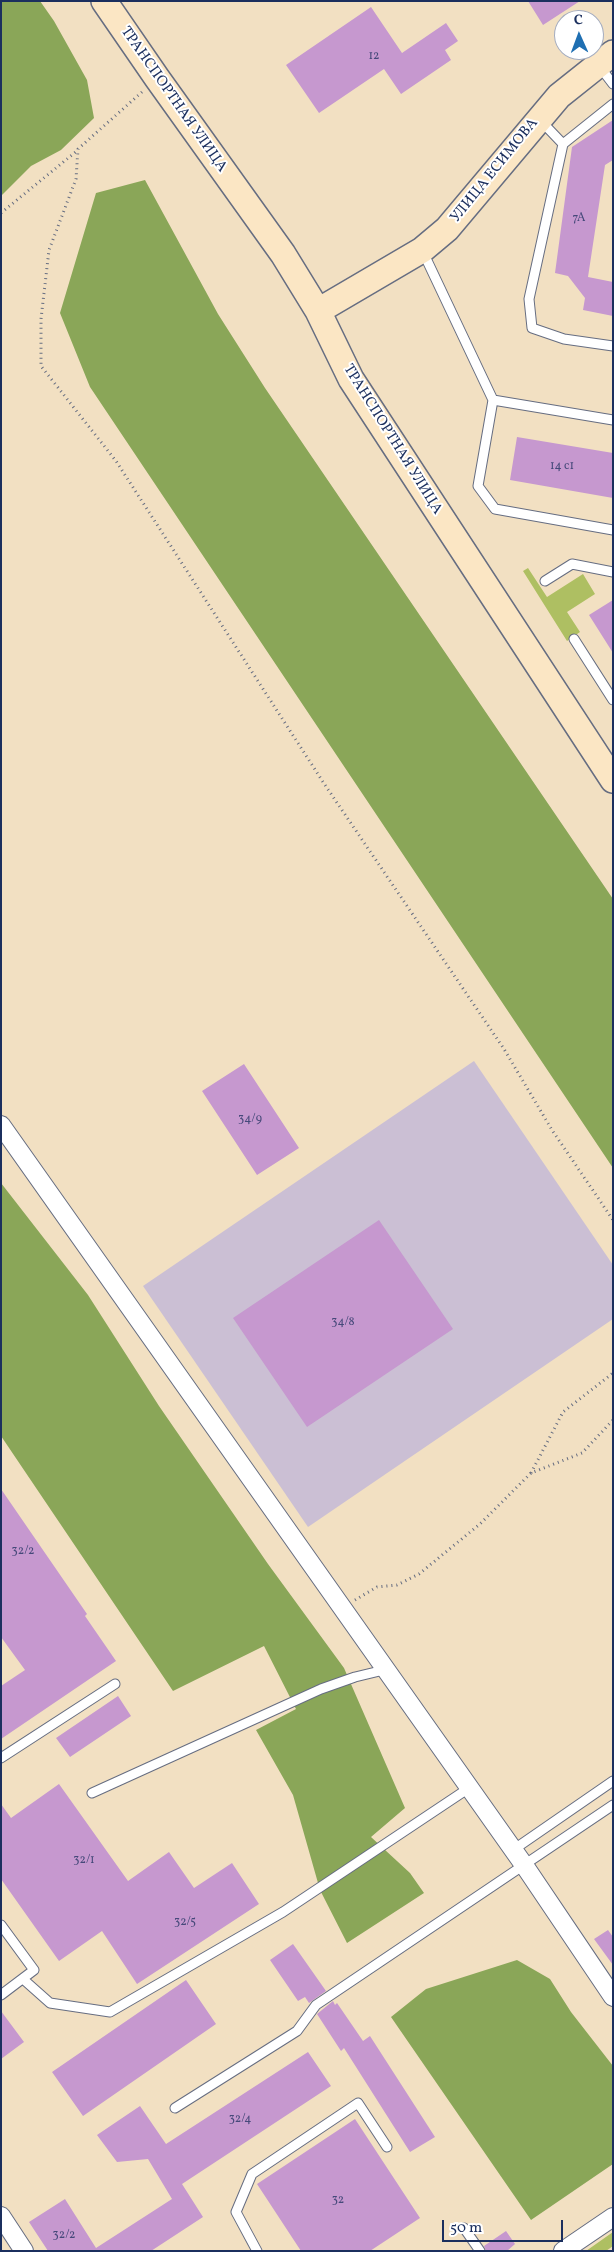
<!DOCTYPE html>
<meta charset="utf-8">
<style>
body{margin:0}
#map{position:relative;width:614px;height:2252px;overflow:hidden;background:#f2e0c2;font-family:Vollkorn,serif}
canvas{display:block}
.frame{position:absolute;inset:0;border:2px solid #1b2f5e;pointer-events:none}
.north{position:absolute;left:554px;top:10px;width:50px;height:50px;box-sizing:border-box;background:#fff;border:1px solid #a4acbf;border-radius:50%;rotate:358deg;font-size:14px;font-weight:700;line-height:20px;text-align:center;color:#1b2f5e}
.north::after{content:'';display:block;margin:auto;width:18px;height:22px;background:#1f6fb2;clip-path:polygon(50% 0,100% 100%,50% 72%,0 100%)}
.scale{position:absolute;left:442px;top:2220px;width:121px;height:22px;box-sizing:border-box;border:2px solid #1b2f5e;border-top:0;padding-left:6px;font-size:15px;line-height:18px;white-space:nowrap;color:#1b2f5e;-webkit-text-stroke:4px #fff;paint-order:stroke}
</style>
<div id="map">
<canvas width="614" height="2252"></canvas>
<div class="frame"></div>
<div class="north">С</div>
<div class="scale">50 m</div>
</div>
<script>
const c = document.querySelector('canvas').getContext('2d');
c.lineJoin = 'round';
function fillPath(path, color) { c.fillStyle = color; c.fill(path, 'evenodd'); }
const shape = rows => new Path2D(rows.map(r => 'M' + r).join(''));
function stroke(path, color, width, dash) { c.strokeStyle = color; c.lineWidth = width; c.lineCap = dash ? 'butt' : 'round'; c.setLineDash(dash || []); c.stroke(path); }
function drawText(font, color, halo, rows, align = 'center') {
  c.font = font + ' Vollkorn,serif'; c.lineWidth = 4; c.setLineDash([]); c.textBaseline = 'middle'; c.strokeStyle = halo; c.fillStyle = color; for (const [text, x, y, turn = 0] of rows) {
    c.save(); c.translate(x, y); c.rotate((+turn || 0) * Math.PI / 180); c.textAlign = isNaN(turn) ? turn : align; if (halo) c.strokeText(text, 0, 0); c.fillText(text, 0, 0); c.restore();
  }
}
fillPath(shape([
 [474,1061,613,1265,613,1319,308,1527,143,1286]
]), '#cbbfd4');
fillPath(shape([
 [528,568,547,597,583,574,595,594,567,612,580,632,567,641,523,571],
 [613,2232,613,2246,606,2251,586,2251]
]), '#aebf62');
fillPath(shape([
 [1,1,40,1,54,21,87,80,94,118,61,150,31,166,1,196],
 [145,180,218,314,265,388,613,899,613,1168,90,387,60,313,96,193],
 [1,1183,88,1295,159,1406,268,1564,344,1668,405,1808,371,1837,410,1873,424,1893,347,1943,320,1890,293,1795,256,1730,296,1709,264,1646,173,1691,1,1436],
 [517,1960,550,1979,571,2012,613,2066,613,2164,531,2220,391,2017,426,1989]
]), '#8aa658');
fillPath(shape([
 [528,1,580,1,543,25],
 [371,7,402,53,446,23,458,41,445,50,451,60,401,94,384,69,319,113,286,65],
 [613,120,613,160,605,165,588,277,613,282,613,316,583,310,585,298,568,276,555,273,572,147],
 [517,437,613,453,613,498,510,480],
 [613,600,613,653,589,615],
 [244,1064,299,1148,257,1175,202,1091],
 [379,1220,453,1329,307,1427,233,1318],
 [1,1489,87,1614,85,1616,116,1661,1,1739,1,1686,25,1670,1,1637],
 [118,1696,131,1716,70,1757,56,1738],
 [59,1784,128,1881,169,1852,194,1888,232,1863,259,1904,137,1984,102,1931,59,1961,1,1879,1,1804,11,1818],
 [608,1930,613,1937,613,1965,594,1939],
 [293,1944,326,1991,309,2003,305,1997,298,2001,270,1960],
 [186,1980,216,2024,83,2116,52,2072],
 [333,2001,335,2005,337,2003,363,2041,370,2036,435,2137,410,2152,344,2048,341,2051,317,2014],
 [1,2011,24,2042,1,2059],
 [308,2052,331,2086,182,2184,203,2217,151,2251,48,2251,29,2222,65,2199,96,2248,172,2199,148,2159,117,2162,97,2135,140,2106,166,2144],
 [355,2119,420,2218,370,2251,301,2251,257,2184],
 [506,2231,515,2244,507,2251,486,2251,484,2246]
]), '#c698cf');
const lane = shape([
 [600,67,613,84],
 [541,121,563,144,529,299,532,328,564,339,613,346],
 [563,144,613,104],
 [423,252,493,400,478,486,495,509,613,530],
 [493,400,613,420],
 [545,581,572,564,613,572],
 [574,639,613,700],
 [1,1758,115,1684],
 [92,1793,321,1689,355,1677,384,1670],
 [513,1850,613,1781],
 [1,1925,34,1970,1,1995],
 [23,1979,50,2003,110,2012,283,1912,469,1788],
 [175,2108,297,2031,316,2005,613,1805],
 [464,2228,480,2251],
 [257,2251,236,2212,252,2174,358,2103,387,2147]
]);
const street = shape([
 [1,1125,524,1865,613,1997],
 [1,2216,24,2251],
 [563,2251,613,2217]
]);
const secondary = shape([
 [104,1,157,78,283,254,318,311,351,379,613,780],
 [318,311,422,250,447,229,559,96,613,53]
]);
stroke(lane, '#666d81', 11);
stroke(street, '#666d81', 20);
stroke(secondary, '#666d81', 28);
stroke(shape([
 [142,92,78,149,76,179,49,250,41,319,41,366,116,461,325,785,504,1049,552,1130,613,1220],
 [1,213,78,150],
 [531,1473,563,1412,613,1373],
 [355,1600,377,1587,397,1585,419,1574,480,1524,531,1473,582,1453,613,1420]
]), '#666d81', 3, [1, 4]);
stroke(lane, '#fff', 9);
stroke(street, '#fff', 18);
stroke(secondary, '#fbe6c4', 25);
drawText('12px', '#46497a', null, [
 ["12",374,57],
 ["7А",579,219],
 ["14 с1",562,467],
 ["34/9",250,1120],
 ["34/8",343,1323],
 ["32/2",23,1552],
 ["32/1",84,1861],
 ["32/5",185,1923],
 ["32/4",240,2120],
 ["32",338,2201],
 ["32/2",64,2236]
]);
drawText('15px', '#1b2f5e', '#fff', [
 ["ТРАНСПОРТНАЯ УЛИЦА",173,100,55],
 ["УЛИЦА ЕСИМОВА",495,171,-51],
 ["ТРАНСПОРТНАЯ УЛИЦА",392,440,58]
]);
</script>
